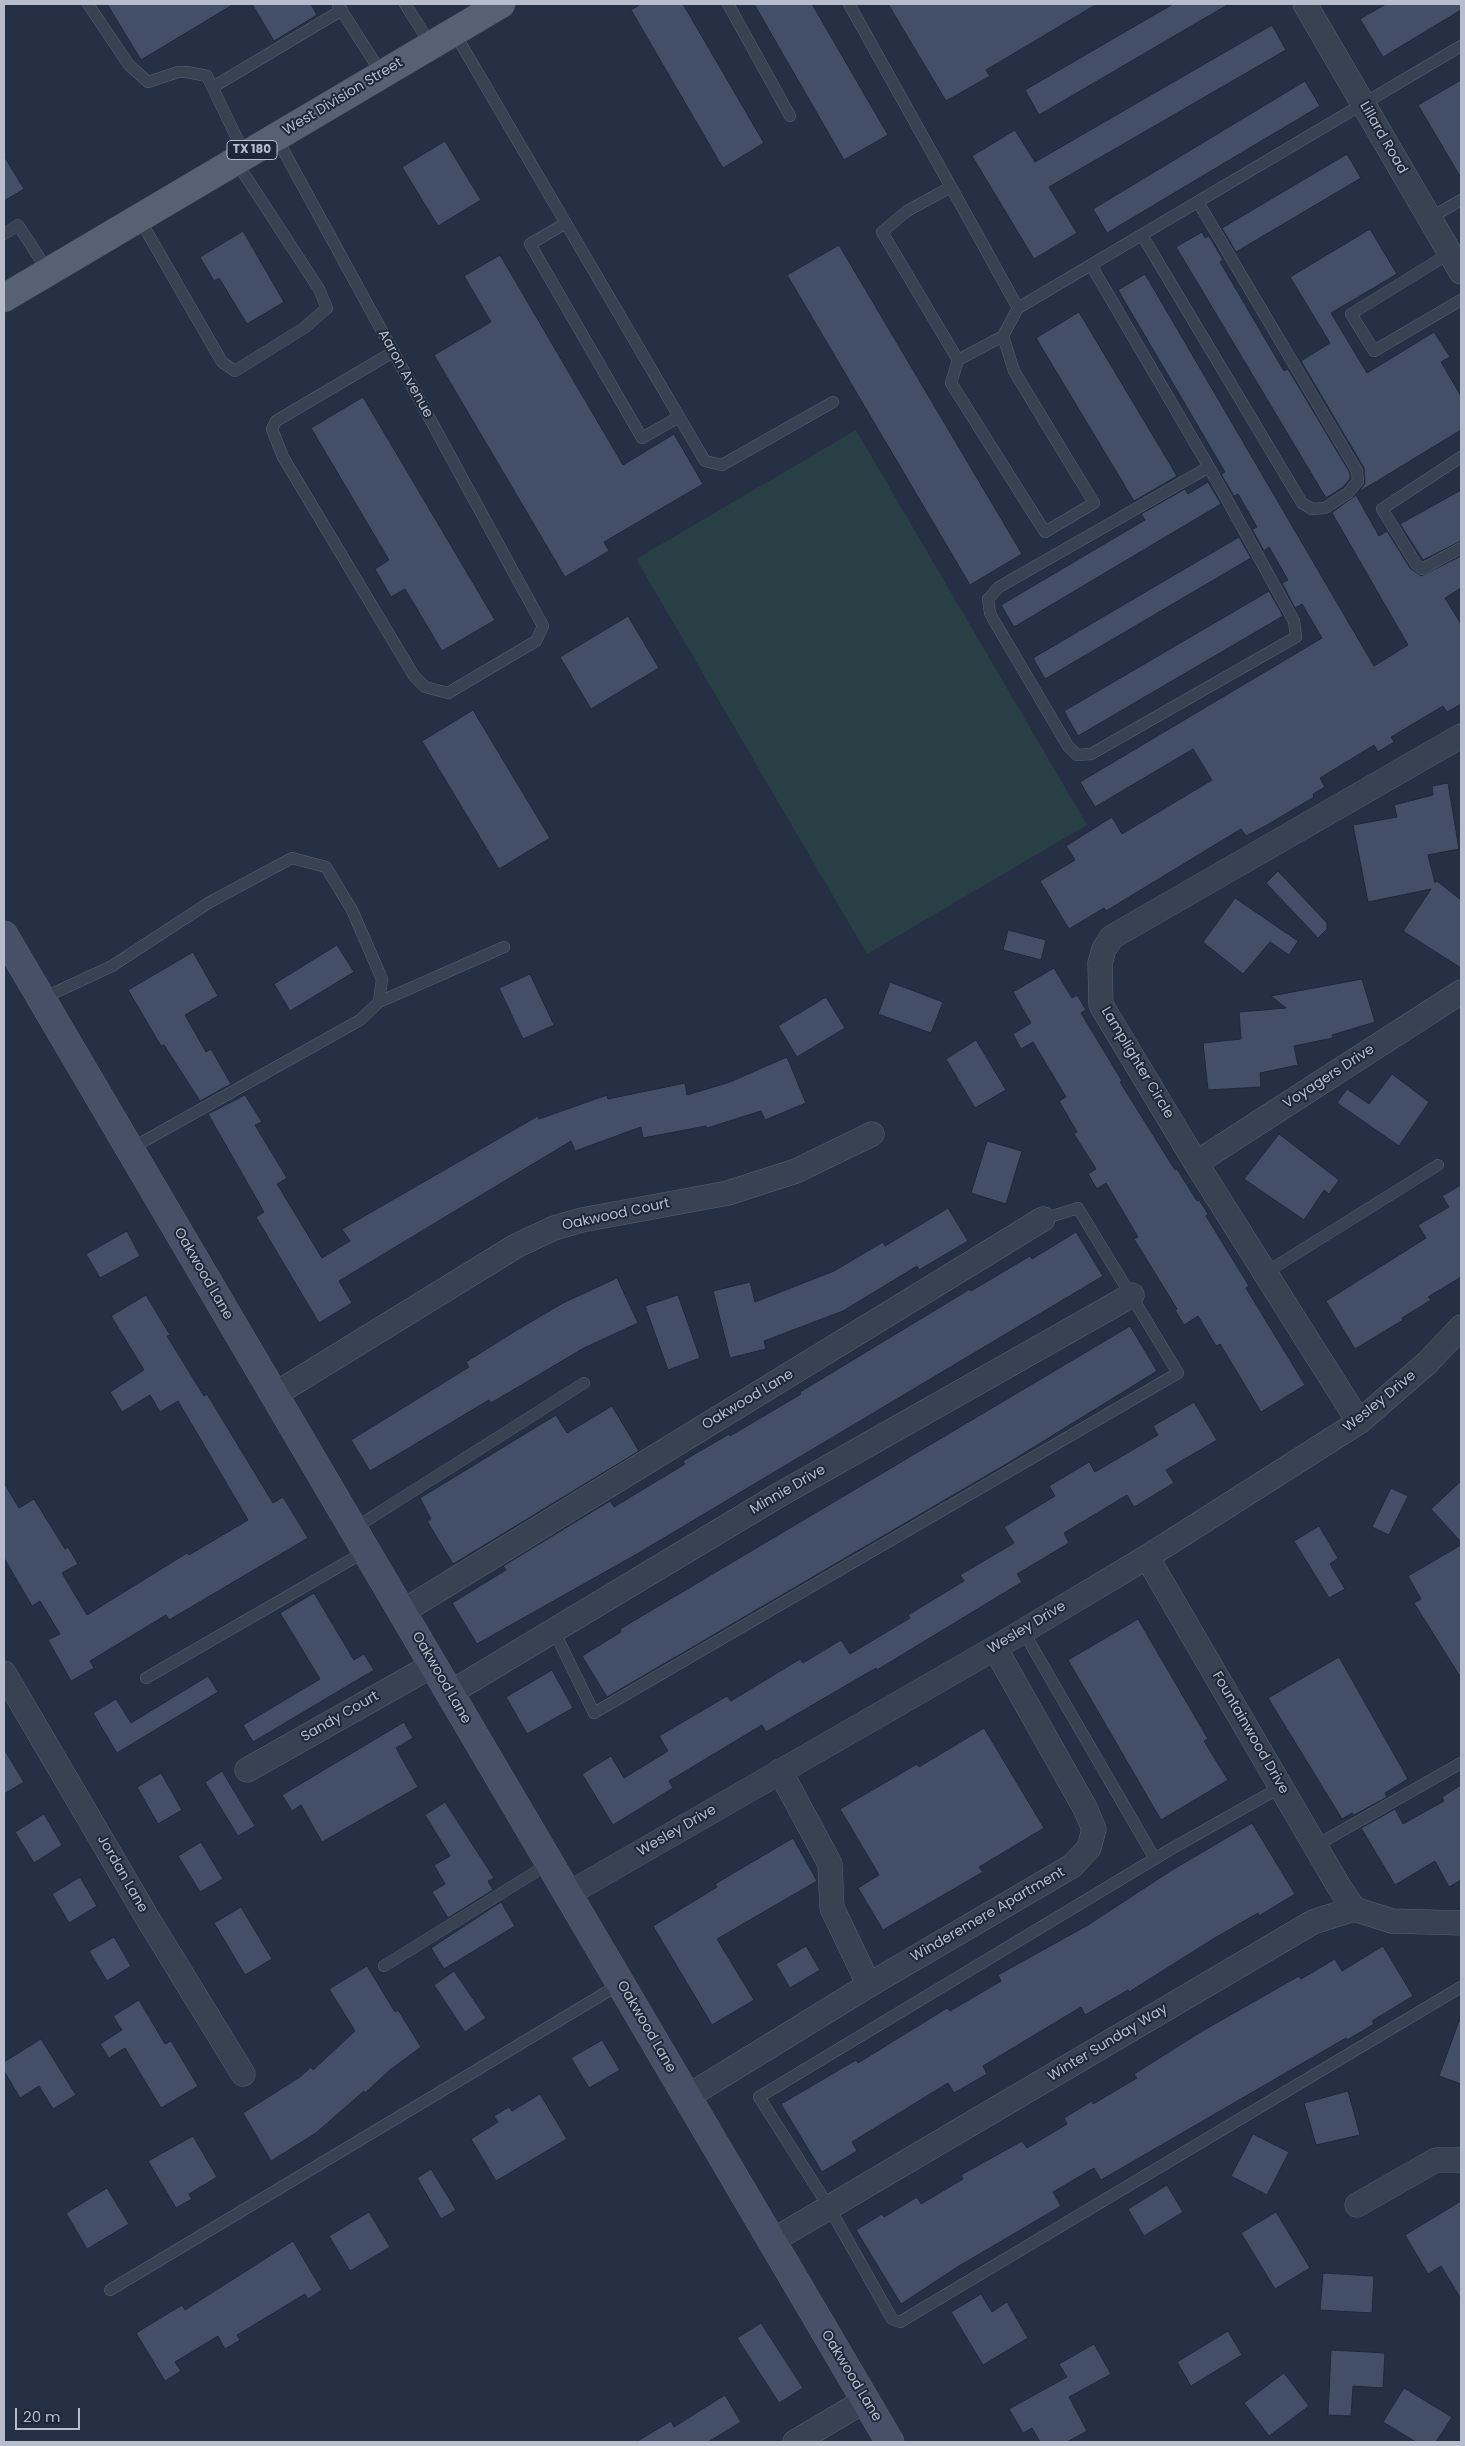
<!DOCTYPE html>
<style>
body{margin:0}
#map{position:relative;width:1465px;height:2446px;overflow:hidden;background:#253044;font-family:Poppins,sans-serif}
canvas{display:block}
.frame{position:absolute;inset:0;border:5px solid #b7bdcd;pointer-events:none}
.scale{position:absolute;left:15px;top:2408px;width:65px;height:22px;box-sizing:border-box;border:2px solid #b7bdcd;border-top:0;padding-left:6px;font-size:15px;line-height:18px;white-space:nowrap;color:#b7bdcd;-webkit-text-stroke:4px #1e2739;paint-order:stroke}
</style>
<div id="map">
<canvas width="1465" height="2446"></canvas>
<div class="frame"></div>
<div class="scale">20 m</div>
</div>
<script>
const c = document.querySelector('canvas').getContext('2d');
c.lineJoin = 'round';
function fillPath(path, color) { c.fillStyle = color; c.fill(path, 'evenodd'); }
const shape = rows => new Path2D(rows.map(r => 'M' + r).join(''));
function stroke(path, color, width, dash) { c.strokeStyle = color; c.lineWidth = width; c.lineCap = dash ? 'butt' : 'round'; c.setLineDash(dash || []); c.stroke(path); }
function drawText(font, color, halo, rows, align = 'center') {
  c.font = font + ' Poppins,sans-serif'; c.lineWidth = 4; c.setLineDash([]); c.textBaseline = 'middle'; c.strokeStyle = halo; c.fillStyle = color; for (const [text, x, y, turn = 0] of rows) {
    c.save(); c.translate(x, y); c.rotate((+turn || 0) * Math.PI / 180); c.textAlign = isNaN(turn) ? turn : align; if (halo) c.strokeText(text, 0, 0); c.fillText(text, 0, 0); c.restore();
  }
}
fillPath(shape([
 [856,430,1087,825,867,954,636,559]
]), '#273f45');
const building = shape([
 [107,4,234,4,141,60,107,4],
 [252,4,311,4,317,15,274,41,252,4],
 [641,4,683,4,764,143,723,168,631,10,641,4],
 [754,4,812,4,888,135,844,160,754,4],
 [888,4,1097,4,986,70,990,76,946,101,888,4],
 [1173,4,1229,4,1039,115,1025,90,1173,4],
 [1386,4,1461,4,1461,10,1383,57,1360,19,1386,4],
 [1272,25,1286,50,1049,187,1077,233,1034,259,972,156,1015,130,1035,162,1272,25],
 [1461,80,1461,178,1418,105,1461,80],
 [1305,81,1320,106,1107,233,1093,209,1305,81],
 [445,141,481,200,438,226,402,167,445,141],
 [1347,154,1361,178,1236,252,1222,228,1347,154],
 [4,156,24,189,4,201,4,156],
 [1370,229,1397,274,1331,313,1367,373,1434,332,1450,357,1441,362,1461,396,1461,430,1359,492,1365,483,1364,468,1301,361,1330,343,1290,277,1370,229],
 [243,231,284,302,247,324,219,278,214,281,200,257,243,231],
 [1202,232,1205,238,1209,236,1223,260,1220,262,1284,371,1288,369,1350,473,1350,479,1343,487,1326,498,1176,247,1202,232],
 [839,245,1022,554,970,585,787,275,839,245],
 [500,255,623,465,674,434,703,484,604,542,609,551,565,577,434,355,491,322,464,276,500,255],
 [1145,274,1374,666,1408,645,1332,513,1334,511,1356,495,1379,536,1387,531,1410,568,1421,576,1461,556,1461,588,1445,598,1461,624,1461,704,1447,712,1443,706,1391,737,1394,742,1378,752,1374,745,1320,778,1325,787,1313,794,1314,797,1267,825,1246,836,1241,829,1106,911,1104,908,1069,929,1040,881,1075,860,1066,846,1112,817,1122,834,1212,780,1193,749,1095,807,1080,782,1322,638,1302,604,1295,608,1282,583,1288,580,1269,547,1264,551,1252,529,1257,527,1238,494,1234,496,1221,474,1225,472,1118,290,1145,274],
 [1079,312,1177,476,1134,501,1036,338,1079,312],
 [363,397,495,620,442,651,405,589,391,597,375,569,389,560,311,428,363,397],
 [1208,482,1221,504,1014,627,1001,605,1145,520,1141,514,1185,489,1188,494,1208,482],
 [1461,490,1461,541,1423,560,1400,524,1461,490],
 [1239,537,1251,558,1045,679,1033,658,1239,537],
 [1269,591,1283,616,1078,736,1064,711,1269,591],
 [628,616,659,668,591,709,560,657,628,616],
 [473,710,550,838,499,869,422,741,473,710],
 [1448,783,1459,849,1428,855,1435,883,1437,881,1461,900,1461,968,1403,931,1431,889,1368,902,1353,825,1397,817,1394,805,1433,795,1432,786,1448,783],
 [1278,871,1327,923,1327,929,1318,938,1266,883,1278,871],
 [1235,898,1298,941,1289,955,1270,942,1243,974,1203,942,1235,898],
 [1008,930,1046,940,1041,960,1003,950,1008,930],
 [337,945,354,972,290,1011,274,984,337,945],
 [193,952,218,996,185,1015,206,1052,211,1049,231,1084,200,1101,164,1045,161,1046,128,990,193,952],
 [1054,968,1072,998,1077,995,1086,1010,1081,1013,1122,1081,1120,1082,1175,1170,1177,1169,1197,1201,1199,1200,1208,1214,1206,1216,1249,1286,1246,1288,1305,1385,1261,1412,1220,1344,1216,1346,1198,1316,1184,1325,1175,1310,1177,1309,1134,1239,1138,1237,1106,1183,1097,1189,1088,1174,1096,1169,1074,1134,1077,1132,1059,1101,1066,1097,1033,1042,1021,1049,1013,1034,1031,1023,1013,992,1054,968],
 [530,974,554,1025,523,1039,499,988,530,974],
 [1362,979,1375,1022,1332,1035,1333,1038,1294,1046,1298,1065,1260,1073,1261,1087,1208,1090,1203,1043,1241,1039,1239,1012,1286,1008,1271,996,1362,979],
 [890,982,943,1002,931,1033,878,1014,890,982],
 [826,997,845,1028,797,1057,778,1026,826,997],
 [976,1040,1006,1090,975,1108,946,1059,976,1040],
 [787,1057,806,1103,765,1120,761,1111,707,1128,706,1126,643,1138,641,1127,575,1151,571,1141,339,1281,352,1303,319,1323,256,1217,264,1212,208,1114,245,1095,262,1122,255,1125,287,1178,277,1184,322,1258,350,1241,342,1229,538,1116,539,1119,607,1095,608,1099,685,1083,687,1095,730,1082,787,1057],
 [1392,1074,1429,1102,1399,1146,1337,1103,1347,1089,1369,1104,1392,1074],
 [1279,1134,1339,1180,1329,1194,1324,1190,1304,1220,1244,1179,1279,1134],
 [987,1141,1022,1151,1006,1204,971,1193,987,1141],
 [1461,1185,1461,1277,1428,1297,1431,1300,1402,1318,1403,1320,1355,1349,1326,1301,1426,1238,1418,1225,1449,1207,1442,1196,1461,1185],
 [948,1208,968,1241,919,1270,917,1266,843,1311,764,1341,766,1349,730,1358,713,1291,750,1282,755,1302,834,1271,883,1242,885,1246,948,1208],
 [127,1231,140,1256,100,1278,86,1254,127,1231],
 [1076,1232,1103,1276,637,1554,477,1644,452,1603,506,1570,503,1566,610,1501,614,1507,685,1464,683,1461,729,1434,730,1436,801,1394,800,1392,970,1289,971,1291,1030,1256,1032,1259,1076,1232],
 [617,1278,638,1323,584,1348,491,1403,489,1400,370,1471,351,1440,469,1367,466,1362,517,1330,563,1303,617,1278],
 [146,1295,170,1335,167,1336,204,1396,207,1394,273,1503,283,1497,308,1538,169,1620,166,1615,90,1661,94,1668,71,1681,48,1640,60,1634,40,1601,32,1606,4,1558,4,1483,19,1508,34,1499,65,1549,68,1547,78,1564,62,1573,87,1615,187,1553,189,1555,248,1520,178,1401,160,1412,150,1395,122,1412,110,1392,144,1370,111,1316,146,1295],
 [678,1295,700,1358,668,1370,645,1306,678,1295],
 [1130,1326,1157,1371,1008,1463,607,1697,582,1656,621,1632,620,1629,1130,1326],
 [1194,1402,1217,1440,1166,1470,1174,1483,1134,1507,1127,1495,1064,1533,1069,1543,1017,1574,1022,1582,877,1670,876,1668,766,1732,762,1725,669,1781,673,1788,613,1825,582,1774,611,1756,624,1778,668,1751,659,1736,727,1696,731,1701,800,1659,803,1663,841,1640,850,1654,910,1618,908,1615,964,1581,960,1575,1014,1543,1004,1527,1055,1496,1049,1486,1089,1462,1095,1472,1158,1435,1153,1426,1194,1402],
 [612,1406,639,1451,453,1564,427,1521,431,1519,420,1498,556,1415,567,1433,612,1406],
 [1461,1481,1461,1542,1431,1509,1461,1481],
 [1391,1488,1408,1496,1389,1535,1372,1527,1391,1488],
 [1319,1526,1338,1558,1330,1564,1345,1589,1329,1598,1294,1541,1319,1526],
 [1461,1545,1461,1678,1414,1603,1421,1599,1408,1576,1461,1545],
 [314,1593,354,1660,364,1654,374,1670,253,1742,243,1725,320,1679,280,1613,314,1593],
 [1138,1619,1208,1739,1204,1741,1228,1780,1161,1820,1068,1660,1138,1619],
 [1339,1657,1408,1779,1385,1793,1387,1797,1354,1815,1352,1813,1342,1819,1268,1698,1339,1657],
 [552,1670,573,1708,527,1734,506,1697,552,1670],
 [208,1676,218,1692,117,1753,93,1713,116,1699,131,1723,208,1676],
 [404,1722,413,1738,396,1748,418,1787,322,1842,301,1805,292,1811,282,1795,404,1722],
 [984,1728,1044,1828,979,1867,983,1872,883,1930,858,1888,879,1875,840,1809,917,1764,919,1767,984,1728],
 [4,1749,24,1782,4,1794,4,1749],
 [222,1771,255,1826,238,1836,205,1782,222,1771],
 [161,1773,182,1810,158,1824,137,1787,161,1773],
 [1461,1785,1461,1880,1449,1887,1435,1861,1395,1885,1361,1828,1395,1809,1403,1824,1444,1801,1442,1797,1461,1785],
 [445,1802,494,1878,488,1881,493,1890,448,1918,432,1892,445,1884,434,1865,450,1856,425,1815,445,1802],
 [44,1814,62,1845,34,1863,15,1832,44,1814],
 [1252,1823,1295,1894,1259,1916,1258,1913,1213,1939,1129,1992,1128,1990,1085,2015,1081,2007,983,2066,987,2074,954,2093,948,2083,852,2142,857,2151,822,2172,781,2104,856,2060,858,2063,947,2008,950,2011,1001,1981,998,1975,1088,1925,1172,1870,1252,1823],
 [793,1838,817,1881,717,1939,754,2000,712,2025,653,1926,717,1887,715,1884,793,1838],
 [201,1842,223,1879,200,1892,178,1856,201,1842],
 [80,1877,97,1906,69,1923,52,1894,80,1877],
 [501,1902,515,1926,444,1969,431,1948,501,1902],
 [241,1907,272,1959,245,1975,214,1923,241,1907],
 [114,1937,131,1966,107,1981,89,1951,114,1937],
 [806,1946,820,1970,790,1988,776,1964,806,1946],
 [1383,1946,1413,1996,1372,2021,1374,2024,1347,2040,1346,2038,1101,2180,1094,2168,1053,2192,1061,2206,959,2266,901,2304,856,2230,882,2214,884,2217,917,2197,921,2204,963,2179,961,2175,1022,2141,1027,2148,1067,2124,1064,2118,1092,2101,1093,2104,1137,2078,1134,2074,1204,2030,1299,1976,1301,1979,1335,1959,1342,1971,1383,1946],
 [367,1966,395,2012,398,2010,421,2047,390,2070,365,2093,364,2091,316,2133,271,2161,243,2113,300,2077,311,2067,313,2070,355,2031,329,1989,367,1966],
 [454,1971,486,2018,465,2032,434,1985,454,1971],
 [139,2000,165,2044,171,2041,198,2086,161,2108,125,2048,109,2058,100,2044,122,2030,113,2016,139,2000],
 [1459,2021,1461,2021,1461,2084,1439,2076,1459,2021],
 [41,2039,76,2095,53,2109,39,2086,20,2098,4,2071,4,2062,41,2039],
 [602,2040,620,2070,589,2088,571,2058,602,2040],
 [1348,2091,1360,2135,1316,2145,1304,2103,1348,2091],
 [540,2094,567,2139,496,2181,471,2139,498,2122,494,2116,509,2107,512,2111,540,2094],
 [1253,2134,1289,2152,1267,2195,1231,2176,1253,2134],
 [193,2136,217,2177,189,2194,192,2199,176,2208,148,2161,193,2136],
 [431,2169,456,2210,441,2219,417,2178,431,2169],
 [1167,2185,1183,2212,1144,2236,1128,2209,1167,2185],
 [107,2188,129,2224,87,2249,66,2213,107,2188],
 [1461,2201,1461,2299,1441,2266,1428,2274,1405,2235,1461,2201],
 [369,2212,390,2247,350,2271,329,2236,369,2212],
 [1276,2212,1310,2268,1275,2289,1241,2233,1276,2212],
 [293,2241,322,2290,308,2299,305,2294,237,2335,240,2340,225,2349,218,2336,175,2362,181,2371,165,2381,136,2333,182,2305,185,2310,293,2241],
 [1323,2273,1374,2276,1372,2313,1320,2310,1323,2273],
 [981,2294,992,2312,1007,2302,1028,2338,983,2365,951,2312,981,2294],
 [761,2323,803,2388,779,2403,737,2338,761,2323],
 [1228,2331,1242,2355,1191,2386,1177,2362,1228,2331],
 [1094,2344,1111,2374,1069,2397,1087,2431,1067,2442,1040,2442,1032,2428,1023,2433,1009,2409,1067,2377,1059,2364,1094,2344],
 [1331,2350,1385,2353,1383,2388,1353,2386,1351,2416,1328,2415,1331,2350],
 [1284,2373,1309,2406,1269,2436,1244,2403,1284,2373],
 [1404,2388,1452,2417,1436,2442,1416,2442,1383,2422,1404,2388],
 [725,2395,741,2422,708,2442,636,2442,671,2421,674,2427,725,2395]
]);
fillPath(building, '#434f66');
stroke(building, '#20293b', 1);
const lane = shape([
 [88,4,129,65,148,82,178,72,187,72,207,76,245,155],
 [405,4,431,45],
 [728,4,790,116],
 [849,4,951,187,1018,308,1003,336,958,360,882,232,907,211,951,187],
 [338,5,382,74],
 [454,32,705,461,722,465,833,402],
 [213,87,342,10],
 [276,137,543,626,536,641,448,693,425,687,414,676,283,457,272,429,276,421,393,352],
 [139,218,222,362,235,371,304,328,327,308,319,289,235,160],
 [1430,218,1461,200],
 [566,223,530,244,642,438,679,417],
 [4,234,18,225,48,271],
 [1142,235,1302,503,1312,509,1325,508,1348,493,1358,481,1357,471,1198,202],
 [1450,253,1351,314,1374,351,1461,300],
 [1091,265,1209,467,1294,621,1296,637,1091,754,1077,755,1068,746,996,624,990,613,988,599,999,587,1209,467],
 [1018,308,1461,46],
 [958,360,951,383,1045,532,1094,503,1014,371,1003,336],
 [1461,457,1382,509,1416,564,1422,569,1461,548],
 [41,999,112,966,210,902,292,858,326,867,352,910,382,979,379,1002,360,1020,130,1149],
 [379,1002,504,947],
 [1265,1273,1438,1165],
 [353,1529,584,1383],
 [554,1631,594,1713,1178,1373,1078,1208,1043,1219],
 [1023,1631,1155,1859],
 [146,1678,366,1551],
 [1281,1787,1171,1849,759,2097,829,2207,892,2319,900,2322,1461,1987],
 [1315,1846,1461,1763],
 [384,1966,550,1863],
 [110,2290,620,1984]
]);
const street = shape([
 [1305,4,1461,272],
 [1196,1163,1461,992],
 [274,1395,516,1246,554,1228,582,1220,728,1193,796,1171,872,1134],
 [1359,1422,1196,1163,1101,1005,1100,963,1104,949,1112,937,1461,736],
 [1147,1557,1338,1885,1354,1909],
 [402,1612,1043,1219],
 [4,1673,148,1919,243,2074],
 [450,1693,779,1495,1132,1295],
 [247,1770,433,1665],
 [780,1771,830,1864,832,1908,869,1985],
 [568,1894,995,1648,1147,1557,1359,1422,1427,1363,1461,1327],
 [687,2097,869,1985,1072,1866,1089,1848,1094,1829,1085,1808,995,1648],
 [1357,2205,1436,2160,1461,2160],
 [772,2241,1313,1922,1354,1909,1392,1921,1461,1923],
 [795,2442,866,2400]
]);
const secondary = shape([
 [4,935,890,2442]
]);
const primary = shape([
 [4,298,501,4]
]);
stroke(lane, '#586071', 12);
stroke(street, '#586071', 25);
stroke(secondary, '#586071', 29);
stroke(primary, '#434b5d', 29);
stroke(lane, '#394253', 11);
stroke(street, '#394253', 24);
stroke(secondary, '#475067', 28);
stroke(primary, '#576173', 28);
for (const [x, y, w] of [
 [252,150,50]
]) { const box = new Path2D(); box.roundRect(x - w / 2, y - 9.5, w, 19, 4); c.fillStyle = '#1e2739'; c.fill(box); stroke(box, '#b7bdcd', 1); }
drawText('bold 12px', '#b7bdcd', null, [
 ["TX 180",252,150]
]);
drawText('14px', '#b7bdcd', '#1e2739', [
 ["West Division Street",343,97,-31],
 ["Lillard Road",1383,138,60],
 ["Aaron Avenue",405,374,61],
 ["Lamplighter Circle",1137,1063,59],
 ["Voyagers Drive",1329,1077,-33],
 ["Oakwood Court",616,1215,-12],
 ["Oakwood Lane",203,1274,60],
 ["Oakwood Lane",748,1400,-31],
 ["Wesley Drive",1380,1402,-39],
 ["Minnie Drive",788,1490,-30],
 ["Wesley Drive",1027,1628,-31],
 ["Oakwood Lane",441,1678,60],
 ["Sandy Court",340,1717,-30],
 ["Fountainwood Drive",1250,1733,60],
 ["Wesley Drive",677,1831,-30],
 ["Jordan Lane",122,1874,60],
 ["Winderemere Apartment",988,1915,-30],
 ["Oakwood Lane",646,2027,60],
 ["Winter Sunday Way",1108,2043,-31],
 ["Oakwood Lane",851,2376,59]
]);
</script>
